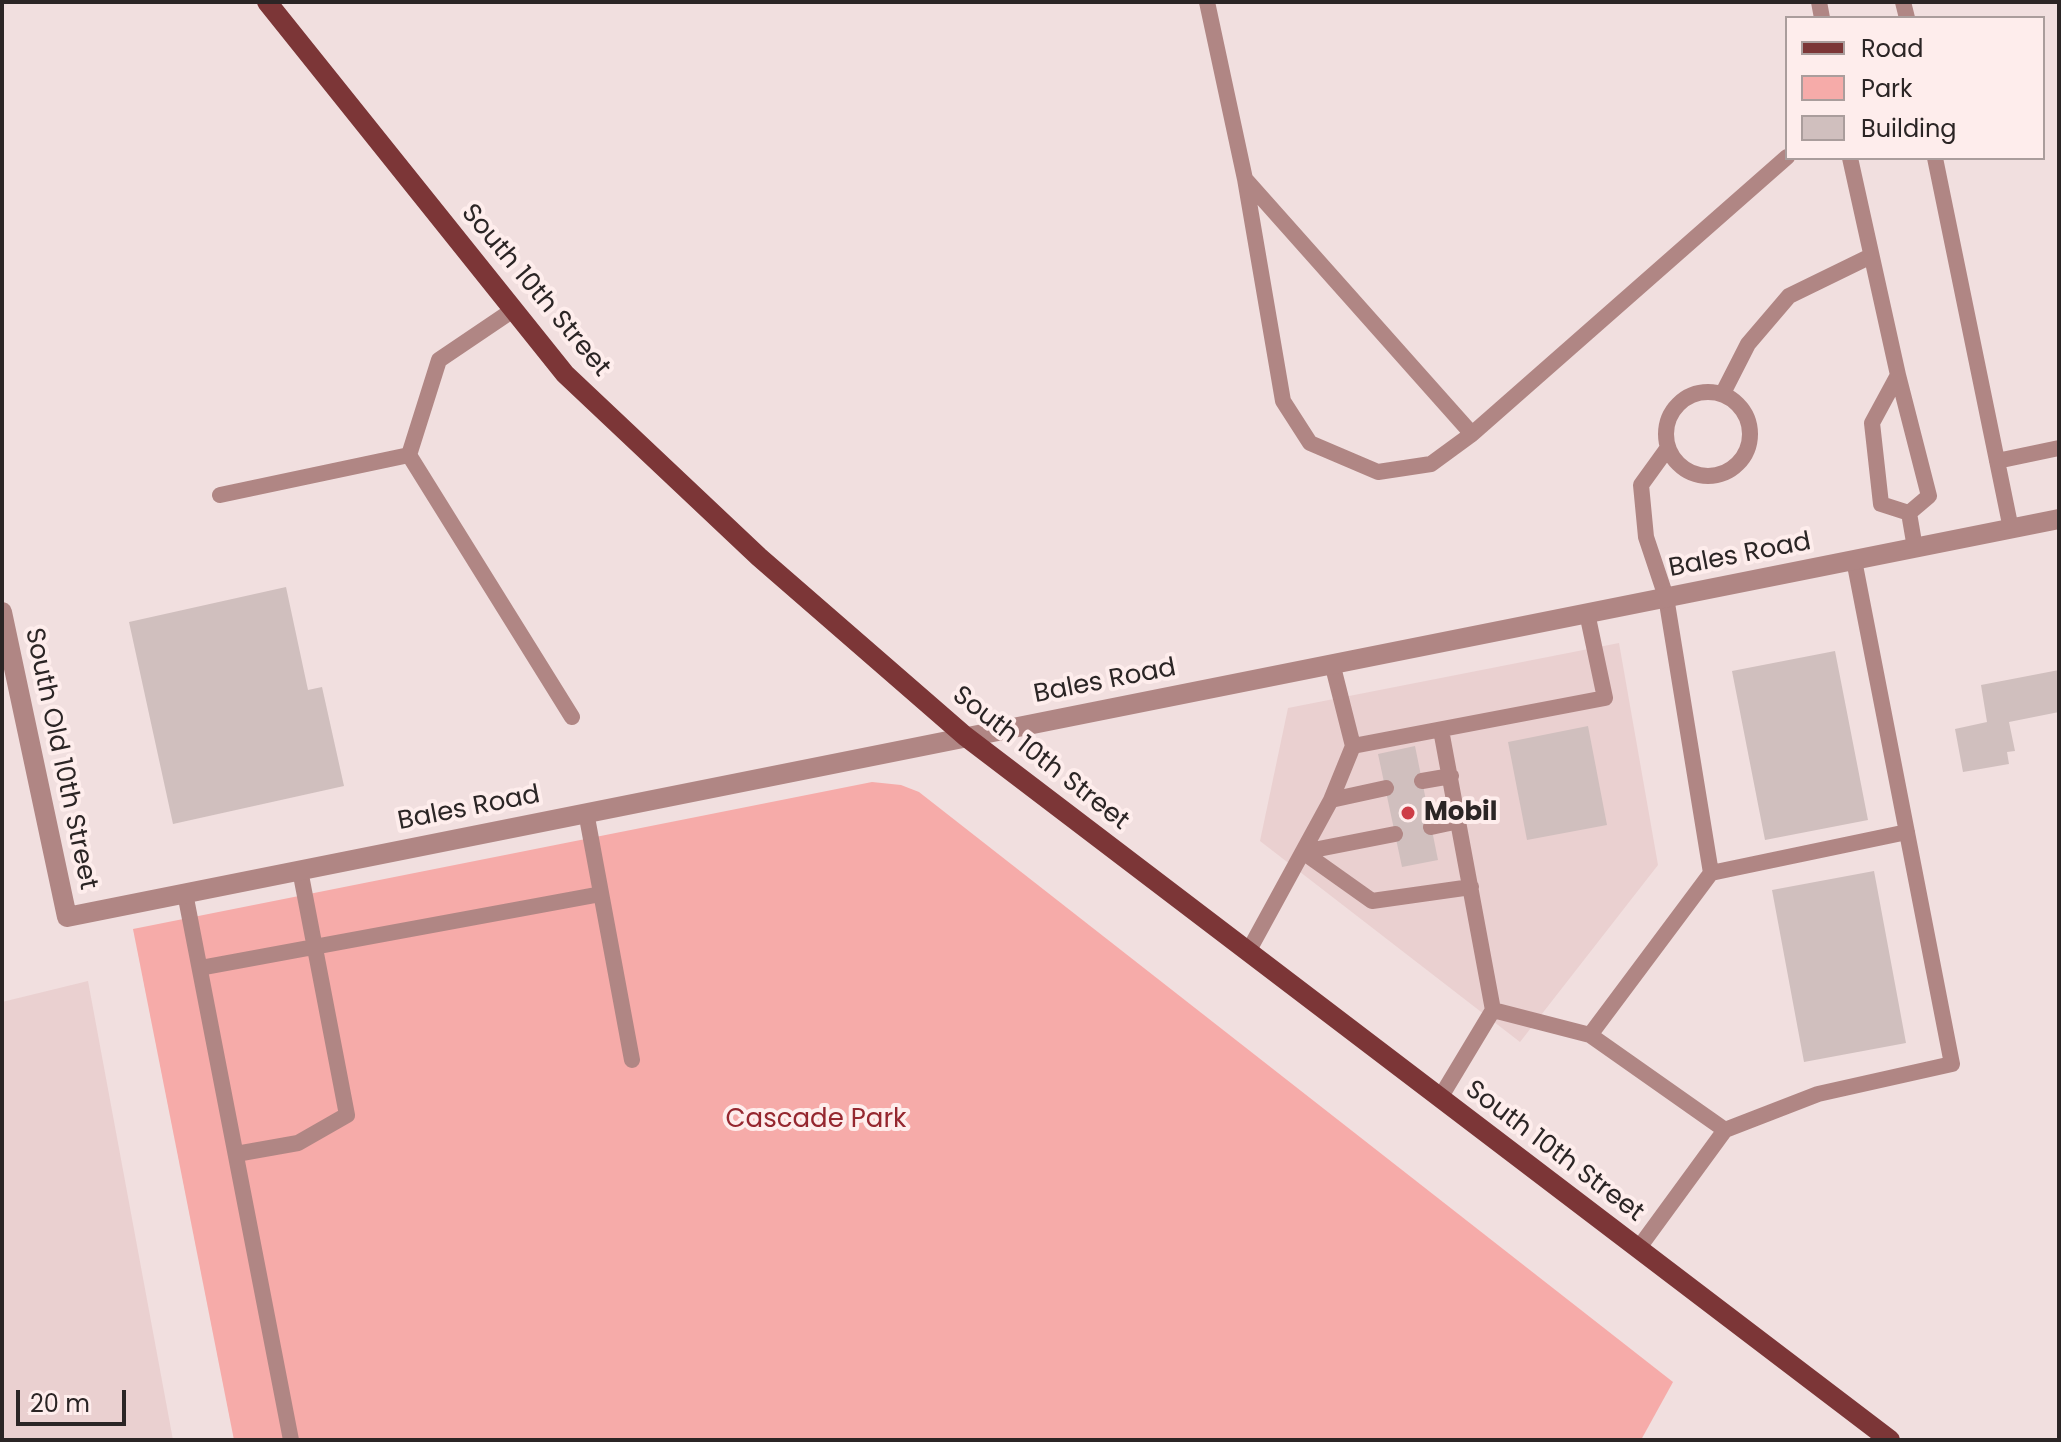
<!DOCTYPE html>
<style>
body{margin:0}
#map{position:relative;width:2061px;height:1442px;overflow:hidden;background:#f1dfdf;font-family:Poppins,sans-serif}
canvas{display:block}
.frame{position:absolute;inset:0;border:4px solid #2b2525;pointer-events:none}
.legend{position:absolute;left:1785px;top:16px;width:260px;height:144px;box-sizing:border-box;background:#feedec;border:2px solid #aa9d9c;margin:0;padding:10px 14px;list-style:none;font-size:24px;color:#2b2525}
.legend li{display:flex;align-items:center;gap:16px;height:40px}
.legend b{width:40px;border:2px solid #aa9d9c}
.scale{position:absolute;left:16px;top:1390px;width:110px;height:36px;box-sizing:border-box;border:4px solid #2b2525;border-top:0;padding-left:10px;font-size:24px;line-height:28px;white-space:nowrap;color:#2b2525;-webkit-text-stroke:6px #feedec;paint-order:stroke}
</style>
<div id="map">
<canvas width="2061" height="1442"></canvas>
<div class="frame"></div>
<ul class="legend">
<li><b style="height:10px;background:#7c3637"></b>Road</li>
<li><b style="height:22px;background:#f6aba9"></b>Park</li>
<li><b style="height:22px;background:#d0bfbe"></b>Building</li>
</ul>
<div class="scale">20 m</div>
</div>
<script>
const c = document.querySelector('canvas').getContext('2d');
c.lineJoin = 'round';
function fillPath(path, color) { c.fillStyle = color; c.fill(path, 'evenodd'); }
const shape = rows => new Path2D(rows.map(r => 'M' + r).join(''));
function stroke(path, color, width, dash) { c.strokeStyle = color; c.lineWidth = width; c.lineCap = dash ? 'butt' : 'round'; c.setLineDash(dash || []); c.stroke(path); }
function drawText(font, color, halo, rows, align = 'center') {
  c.font = font + ' Poppins,sans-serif'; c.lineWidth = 8; c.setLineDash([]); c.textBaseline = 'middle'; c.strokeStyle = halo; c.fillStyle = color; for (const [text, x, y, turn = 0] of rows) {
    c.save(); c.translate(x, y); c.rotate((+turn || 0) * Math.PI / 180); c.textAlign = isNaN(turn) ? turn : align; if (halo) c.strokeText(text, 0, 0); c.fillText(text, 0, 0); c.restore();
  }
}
fillPath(shape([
 [1619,643,1658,865,1520,1042,1260,841,1288,708],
 [88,981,173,1440,2,1440,2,1002]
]), '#ead0d0');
fillPath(shape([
 [872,782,901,785,919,792,1673,1382,1641,1440,234,1440,133,929]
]), '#f6aba9');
fillPath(shape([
 [286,587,308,690,322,687,344,786,173,824,129,622],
 [1835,651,1868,820,1765,840,1732,671],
 [2059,670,2059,712,2009,722,2015,751,2007,752,2009,764,1963,772,1955,729,1987,722,1981,685],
 [1588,726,1607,825,1527,840,1508,742],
 [1415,746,1438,860,1402,867,1378,754],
 [1874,871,1906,1043,1804,1062,1772,890]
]), '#d0bfbe');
stroke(shape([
 [1207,2,1245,179,1283,401,1310,443,1378,472,1431,464,1472,434,1787,157],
 [1819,2,1822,18],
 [1903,2,1907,18],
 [1850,158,1898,375],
 [1935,158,2011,529],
 [1246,180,1472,434],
 [513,310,439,360,409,455,572,717],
 [1898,375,1929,496,1909,513,1881,504,1872,423,1898,375],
 '1666 434a42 42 0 1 1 84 0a42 42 0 1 1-84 0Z',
 [1723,393,1748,344,1789,296,1871,256],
 [1997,461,2059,448],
 [220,495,409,455],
 [1909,513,1915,548],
 [1353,746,1605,698,1587,613],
 [1422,781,1451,776],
 [1331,800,1386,788],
 [586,812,632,1060],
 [1431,827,1459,821],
 [1303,852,1372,901,1471,887],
 [1303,852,1395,834],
 [1711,873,1907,832],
 [185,893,291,1440],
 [1248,952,1331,800,1353,746,1332,663],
 [200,968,601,894],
 [1493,1010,1590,1035,1725,1130,1638,1249],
 [1590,1035,1711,873,1666,597,1646,537,1641,485,1667,449],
 [1440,1098,1493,1010,1441,730],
 [1725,1130,1818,1094,1952,1064,1854,560],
 [236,1154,298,1143,347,1115,300,870]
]), '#b08684', 16);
stroke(shape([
 [2,612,67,917,2059,519]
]), '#b08684', 20);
stroke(shape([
 [267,2,565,374,759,557,965,736,1890,1440]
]), '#7c3637', 20);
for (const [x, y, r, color] of [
 [1408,813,8,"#cd3d47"]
]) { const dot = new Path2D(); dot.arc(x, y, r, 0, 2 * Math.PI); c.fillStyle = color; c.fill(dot); stroke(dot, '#feedec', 3); }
drawText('26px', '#2b2525', '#feedec', [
 ["South 10th Street",535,291,50],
 ["Bales Road",1740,556,-11],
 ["Bales Road",1105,682,-11],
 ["South Old 10th Street",60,759,78],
 ["South 10th Street",1040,759,38],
 ["Bales Road",469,809,-11],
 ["South 10th Street",1554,1152,37]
]);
drawText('bold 26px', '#2b2525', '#feedec', [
 ["Mobil",1424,813]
], 'left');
drawText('26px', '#95272f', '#feedec', [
 ["Cascade Park",816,1120]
]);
</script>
